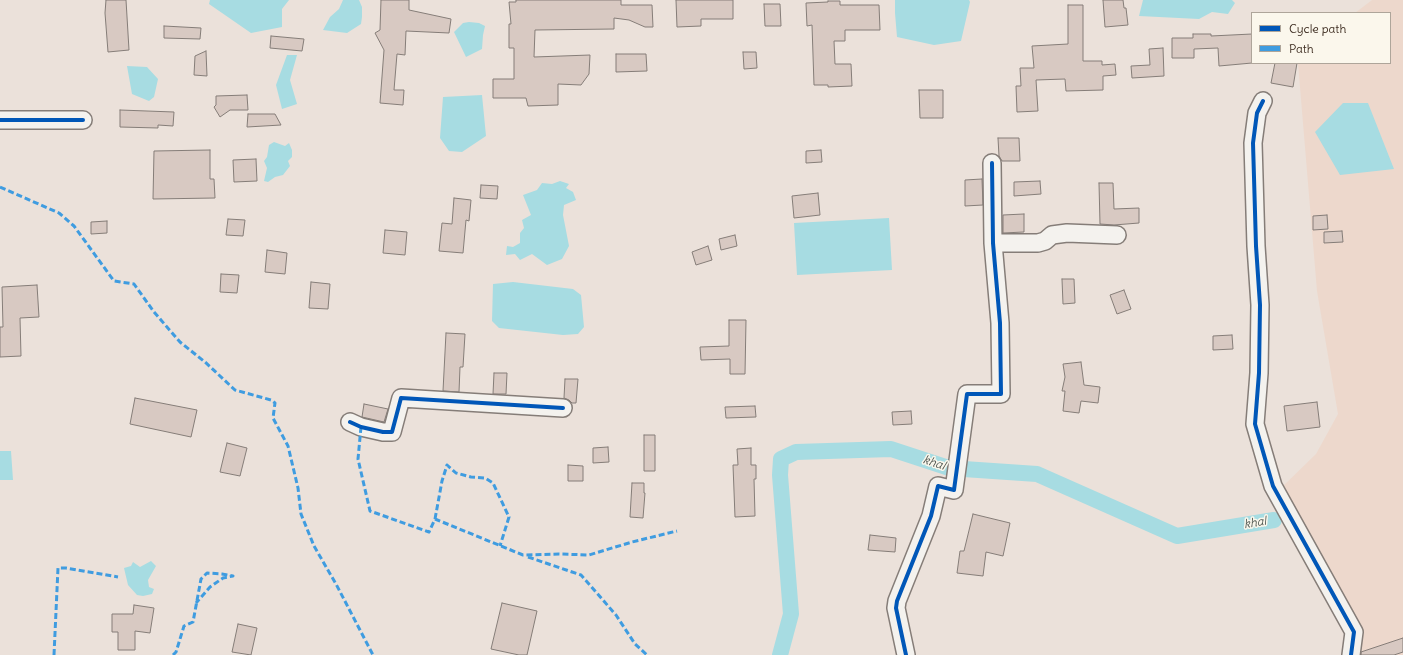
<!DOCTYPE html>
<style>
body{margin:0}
#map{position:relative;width:1403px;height:655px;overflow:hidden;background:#ebe1da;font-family:Delius,sans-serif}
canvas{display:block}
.legend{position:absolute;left:1251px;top:12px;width:140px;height:52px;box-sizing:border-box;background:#fbf7ec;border:1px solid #aea59a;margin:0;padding:5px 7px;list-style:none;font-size:12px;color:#3b2a1e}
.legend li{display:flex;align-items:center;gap:8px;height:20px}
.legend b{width:20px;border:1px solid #aea59a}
</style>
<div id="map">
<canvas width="1403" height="655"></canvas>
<ul class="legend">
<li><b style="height:5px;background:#0057b8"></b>Cycle path</li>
<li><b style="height:5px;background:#3f9ce0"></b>Path</li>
</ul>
</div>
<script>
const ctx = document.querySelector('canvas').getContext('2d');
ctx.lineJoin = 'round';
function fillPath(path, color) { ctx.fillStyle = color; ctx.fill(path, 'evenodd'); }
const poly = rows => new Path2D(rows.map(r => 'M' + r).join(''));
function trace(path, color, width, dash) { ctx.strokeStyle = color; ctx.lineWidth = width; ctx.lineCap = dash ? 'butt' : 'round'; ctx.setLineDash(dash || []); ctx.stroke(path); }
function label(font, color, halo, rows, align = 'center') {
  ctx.font = font + ' Delius,sans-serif'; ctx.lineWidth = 3; ctx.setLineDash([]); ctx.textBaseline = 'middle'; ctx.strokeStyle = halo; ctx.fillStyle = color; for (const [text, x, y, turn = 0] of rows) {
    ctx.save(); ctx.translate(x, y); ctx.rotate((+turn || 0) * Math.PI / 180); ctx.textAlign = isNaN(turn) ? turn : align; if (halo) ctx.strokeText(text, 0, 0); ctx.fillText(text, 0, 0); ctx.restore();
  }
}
fillPath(poly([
 [1372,0,1403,0,1403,655,1359,655,1279,490,1316,454,1338,414,1317,291,1298,63,1390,63,1390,13,1355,13]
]), '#edd8cc');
fillPath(poly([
 [210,0,289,0,282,9,282,27,251,33,209,4],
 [343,0,359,0,362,7,362,17,361,24,347,33,323,30,330,17,339,9],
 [895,0,969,0,970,2,961,41,934,45,897,37,895,13],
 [1143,0,1232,0,1235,3,1228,14,1212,12,1199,19,1139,16],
 [469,22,479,23,485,26,483,35,482,49,466,57,454,32,463,23],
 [287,55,297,55,290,80,297,104,282,109,276,85],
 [127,66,147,67,158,79,154,97,149,101,132,94],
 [482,95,486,136,462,152,449,151,440,138,443,97],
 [1343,103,1368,103,1394,169,1340,175,1315,132],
 [274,142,285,146,289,143,292,150,292,157,288,161,290,166,283,175,275,177,268,182,264,181,267,168,264,161,267,157,269,145],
 [560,181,569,184,566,188,573,192,576,200,564,205,563,215,569,246,562,259,547,265,532,254,520,260,515,254,506,255,507,246,513,247,520,243,520,233,524,228,522,220,531,215,523,195,537,190,542,183,552,184],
 [889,218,892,270,797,275,794,223],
 [513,282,573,289,581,295,584,327,578,334,563,335,499,328,492,321,493,284],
 [0,451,11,451,13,480,0,480],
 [151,561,156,566,148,580,149,587,154,589,152,594,143,596,137,595,128,585,124,568,131,566,133,562,140,567]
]), '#a7dce2');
trace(poly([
 [780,655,791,614,780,475,781,459,796,452,891,449,949,468,1037,474,1177,536,1274,520]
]), '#a7dce2', 16);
const building = poly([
 [106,0,126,0,129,50,108,52,105,13,106,0],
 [381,0,409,0,409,10,451,19,449,33,406,31,405,55,397,54,394,90,404,90,403,105,380,103,384,50,375,33,380,30,381,0],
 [516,0,621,0,621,5,652,5,653,27,645,27,629,20,614,18,614,29,535,30,534,57,590,55,589,74,581,85,558,84,558,105,528,106,526,98,493,98,493,79,514,79,514,48,509,48,509,24,511,24,509,2,516,2,516,0],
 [676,0,733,0,733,19,701,19,701,26,677,27,676,0],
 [1103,0,1123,0,1124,8,1126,8,1128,25,1105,27,1103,0],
 [828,1,840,1,840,5,879,5,880,30,845,30,845,41,834,41,835,64,851,64,852,86,828,87,828,85,814,85,812,25,807,26,806,3,828,2,828,1],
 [764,4,780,4,781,26,765,26,764,4],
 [1068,5,1083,5,1083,61,1102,61,1102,65,1115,64,1116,75,1103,76,1103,90,1066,91,1065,79,1036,80,1038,111,1017,112,1016,86,1021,86,1020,68,1034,68,1032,46,1068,44,1068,5],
 [164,26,201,28,200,39,164,38,164,26],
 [1193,34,1211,34,1211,36,1252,34,1252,63,1219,66,1218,48,1194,49,1194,58,1172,58,1172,38,1193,38,1193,34],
 [271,36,304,39,302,51,270,48,271,36],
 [1163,48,1164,76,1132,78,1131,66,1150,65,1149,49,1163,48],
 [206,51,207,76,194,75,195,56,206,51],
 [743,52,756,52,757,68,744,69,743,52],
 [616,54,646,54,647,71,616,72,616,54],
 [1275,63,1297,63,1293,87,1271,83,1275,63],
 [919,90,943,90,943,118,920,118,919,90],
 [247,95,248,110,230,110,220,117,214,107,216,105,216,96,247,95],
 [120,110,174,112,173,126,158,125,158,128,120,127,120,110],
 [248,114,275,114,281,125,247,127,248,114],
 [998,138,1019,138,1020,161,1002,161,999,156,998,138],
 [210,150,210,179,214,179,215,198,153,199,154,151,210,150],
 [821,150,822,162,806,163,806,151,821,150],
 [256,159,257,181,234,182,233,160,256,159],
 [982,179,983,205,965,206,965,180,982,179],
 [1040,181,1041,194,1014,196,1014,182,1040,181],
 [1099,183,1113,183,1114,209,1139,208,1139,223,1114,225,1100,224,1099,183],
 [481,185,498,186,497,199,480,198,481,185],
 [818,193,820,215,794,218,792,196,818,193],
 [454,198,471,200,469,221,466,220,463,253,439,251,442,223,452,224,454,198],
 [1024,214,1024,232,1003,233,1003,215,1024,214],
 [1327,215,1328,229,1313,230,1313,216,1327,215],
 [228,219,245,220,243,236,226,235,228,219],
 [107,221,107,233,91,234,91,222,107,221],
 [385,230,407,232,405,255,383,253,385,230],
 [1342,231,1343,242,1324,243,1324,232,1342,231],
 [735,235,737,246,721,250,719,239,735,235],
 [708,246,712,260,696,265,692,252,708,246],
 [267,250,287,253,285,274,265,272,267,250],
 [221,274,239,275,237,293,220,292,221,274],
 [1062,279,1074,279,1075,303,1063,304,1062,279],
 [311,282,330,284,328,309,309,308,311,282],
 [37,285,39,317,20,318,21,356,0,357,0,327,3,327,2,287,37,285],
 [1124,290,1131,309,1117,314,1110,295,1124,290],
 [729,320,746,320,745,374,730,374,730,359,701,360,700,347,729,346,729,320],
 [446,333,465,334,463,367,460,367,459,392,443,391,446,333],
 [1232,335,1233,349,1213,350,1213,336,1232,335],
 [1081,362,1084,385,1100,387,1098,403,1081,401,1079,413,1063,411,1065,391,1062,391,1065,377,1063,364,1081,362],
 [494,373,507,373,506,394,493,394,494,373],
 [565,379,578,379,576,403,572,403,569,400,564,398,565,379],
 [135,398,197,410,191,437,130,424,135,398],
 [1317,402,1320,427,1287,431,1284,406,1317,402],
 [364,404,388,409,384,422,362,417,364,404],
 [755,406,756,417,726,418,725,407,755,406],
 [911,411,912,424,893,425,892,412,911,411],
 [644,435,655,435,655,471,644,471,644,435],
 [227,443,247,448,240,476,220,472,227,443],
 [608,447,609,462,593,463,593,448,608,447],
 [751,448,751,465,756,465,756,479,754,479,755,516,735,517,733,465,738,465,737,449,751,448],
 [568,465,583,466,583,481,568,481,568,465],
 [632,483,644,483,644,493,645,493,643,518,630,517,632,483],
 [973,514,1010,523,1003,556,986,552,983,576,957,573,960,551,964,551,973,514],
 [870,535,896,538,895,552,868,550,870,535],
 [502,603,537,611,527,655,519,655,491,649,502,603],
 [134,605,154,608,150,633,135,631,135,650,118,650,118,632,112,632,112,614,133,614,134,605],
 [238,624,257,628,251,655,232,652,238,624],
 [1403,638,1403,652,1394,655,1361,655,1361,652,1403,638]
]);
fillPath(building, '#d8c9c2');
trace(building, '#857d78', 1);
const minor = poly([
 [1263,101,1257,113,1253,143,1256,246,1260,305,1259,373,1255,424,1273,486,1354,632,1351,655],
 [0,120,83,120],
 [993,243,1038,243,1045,241,1052,235,1067,233,1117,235],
 [350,422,361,427,383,432,392,432,401,398,563,408],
 [906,655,896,608,897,601,931,516,938,486,954,490,967,394,1001,394,1000,323,993,243,992,163]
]);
trace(minor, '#857d78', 20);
trace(minor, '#f4f2ee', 17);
trace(poly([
 [0,187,59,213,74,226,114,281,134,284,154,312,180,342,205,362,235,390,271,400,275,403,273,418,288,446,298,488,301,514,314,546,336,584,373,655],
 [361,427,358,459,370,511,429,532,435,519,523,555,559,554,589,555,632,542,677,531],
 [435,519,442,481,447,465,456,473,471,477,485,478,493,483,509,517,500,546],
 [528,557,581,575,616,615,635,644,647,655],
 [54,655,58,568,66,568,118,577],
 [173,655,176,652,184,626,193,622,201,579,207,573,222,574,233,576,223,578,210,587,196,603]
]), '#3f9ce0', 3, [6, 3]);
trace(poly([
 [1263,101,1257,113,1253,143,1256,246,1260,305,1259,373,1255,424,1273,486,1354,632,1351,655],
 [0,120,83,120],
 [350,422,361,427,383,432,392,432,401,398,563,408],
 [906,655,896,608,897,601,931,516,938,486,954,490,967,394,1001,394,1000,323,993,243,992,163]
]), '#0057b8', 4);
label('italic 12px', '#4f5650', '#fbf7ec', [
 ["khal",934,463,18],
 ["khal",1255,523,-9]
]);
</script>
